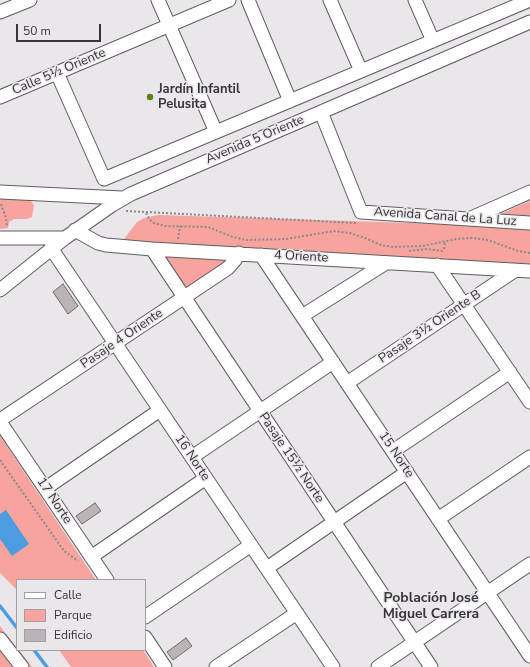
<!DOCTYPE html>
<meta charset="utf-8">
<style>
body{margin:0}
#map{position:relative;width:530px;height:667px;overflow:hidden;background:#eae6ec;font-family:"Nunito Sans",sans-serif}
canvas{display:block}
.legend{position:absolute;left:16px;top:579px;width:130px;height:72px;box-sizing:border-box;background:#eae6ec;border:1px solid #a29fa4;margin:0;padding:5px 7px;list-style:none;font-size:12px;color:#373537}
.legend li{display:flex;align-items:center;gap:8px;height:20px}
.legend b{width:20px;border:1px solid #a29fa4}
.scale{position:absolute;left:16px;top:24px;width:85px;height:18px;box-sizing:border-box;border:2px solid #373537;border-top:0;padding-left:5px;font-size:12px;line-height:14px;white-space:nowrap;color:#373537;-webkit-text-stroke:3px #eae6ec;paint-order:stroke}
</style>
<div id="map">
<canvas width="530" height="667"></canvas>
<ul class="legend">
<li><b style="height:5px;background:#fff"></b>Calle</li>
<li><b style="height:11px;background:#f6a49d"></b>Parque</li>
<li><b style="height:11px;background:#bbb4b7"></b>Edificio</li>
</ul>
<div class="scale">50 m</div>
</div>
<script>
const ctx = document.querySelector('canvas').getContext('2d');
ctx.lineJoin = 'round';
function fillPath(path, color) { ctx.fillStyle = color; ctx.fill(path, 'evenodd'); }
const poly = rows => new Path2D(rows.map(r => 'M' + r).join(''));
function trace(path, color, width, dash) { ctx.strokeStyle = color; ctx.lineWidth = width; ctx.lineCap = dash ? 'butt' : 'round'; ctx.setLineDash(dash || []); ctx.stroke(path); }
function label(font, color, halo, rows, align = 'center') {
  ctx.font = font + ' "Nunito Sans",sans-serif'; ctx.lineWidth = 3; ctx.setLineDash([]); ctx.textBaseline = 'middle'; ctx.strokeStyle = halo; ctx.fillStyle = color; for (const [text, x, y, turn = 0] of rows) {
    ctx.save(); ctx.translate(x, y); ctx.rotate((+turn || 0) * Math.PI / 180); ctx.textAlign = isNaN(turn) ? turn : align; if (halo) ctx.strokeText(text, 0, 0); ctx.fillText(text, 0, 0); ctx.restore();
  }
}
fillPath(poly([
 [0,199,30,200,34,205,32,217,27,219,14,219,9,222,8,228,0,229],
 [530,201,530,265,127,242,124,239,137,222,144,218,158,215,475,225],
 [161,254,226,258,229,262,186,290],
 [0,436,96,580,17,580,17,590,0,573],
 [0,626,17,648,17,650,19,650,32,667,0,667],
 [59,650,143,650,154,667,71,667]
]), '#f6a49d');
fillPath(poly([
 [6,510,29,544,12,556,0,539,0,514]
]), '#4e9ce0');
trace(poly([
 [0,606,17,628],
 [34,650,47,667]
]), '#4e9ce0', 3.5);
const building = poly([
 [63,284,78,306,68,314,53,292,63,284],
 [95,503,101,511,82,524,76,516,95,503],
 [186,638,192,646,173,660,167,652,186,638]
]);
fillPath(building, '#bbb4b7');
trace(building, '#706a6c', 1);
const minor = poly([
 [158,0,216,132],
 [248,0,290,101],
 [330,0,361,71],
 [415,0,433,41],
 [0,12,30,0],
 [57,73,104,179,530,0],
 [0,97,229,0],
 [321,112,361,212,530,223],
 [0,192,122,198],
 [471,218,530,192],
 [75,230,98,243,106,245,152,249,530,271],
 [0,238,65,238],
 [51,248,333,667],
 [152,249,431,667],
 [261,255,530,656],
 [437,265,530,402],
 [0,290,65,238,112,205,131,194,530,22],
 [302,316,386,263],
 [347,383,514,271],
 [0,420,228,268,235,260,239,253],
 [0,422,107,580],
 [393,451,510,372],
 [192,457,333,362],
 [46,488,160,410],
 [438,519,530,457],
 [91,557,206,478],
 [267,568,407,472],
 [145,617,251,545],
 [145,637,165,667],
 [0,639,22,667],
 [216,667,297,613],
 [378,667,530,564]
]);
trace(minor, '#605d62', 15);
trace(poly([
 [1,204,6,218,7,226],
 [126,211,356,223],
 [146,213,150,220,154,223,165,226,208,227,233,237,246,240,286,239,334,231,350,233,365,238,381,245,393,247,423,246,456,239,472,238,488,240,518,251,530,253],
 [178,239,180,226],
 [409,251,427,249,442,251,444,249,445,241],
 [0,460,64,551,78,561]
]), '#8b888c', 2, [2, 2]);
trace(minor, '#fff', 13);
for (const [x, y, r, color] of [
 [150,97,4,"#5c8611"]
]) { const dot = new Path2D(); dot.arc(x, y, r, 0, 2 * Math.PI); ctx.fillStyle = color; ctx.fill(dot); trace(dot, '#eae6ec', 1.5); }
label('13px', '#373537', '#eae6ec', [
 ["Calle 5½ Oriente",59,72,-23],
 ["Avenida 5 Oriente",255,140,-23],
 ["Avenida Canal de La Luz",445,217,4],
 ["4 Oriente",301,257,3],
 ["Pasaje 3½ Oriente B",430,327,-34],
 ["Pasaje 4 Oriente",122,339,-34],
 ["15 Norte",396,455,56],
 ["16 Norte",192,458,56],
 ["Pasaje 15½ Norte",291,458,56],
 ["17 Norte",54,501,56]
]);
label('bold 13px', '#373537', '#eae6ec', [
 ["Jardín Infantil",158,90],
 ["Pelusita",158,105]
], 'left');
label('bold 14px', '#38353a', '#eae6ec', [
 ["Población José",431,599],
 ["Miguel Carrera",431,615]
]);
</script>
